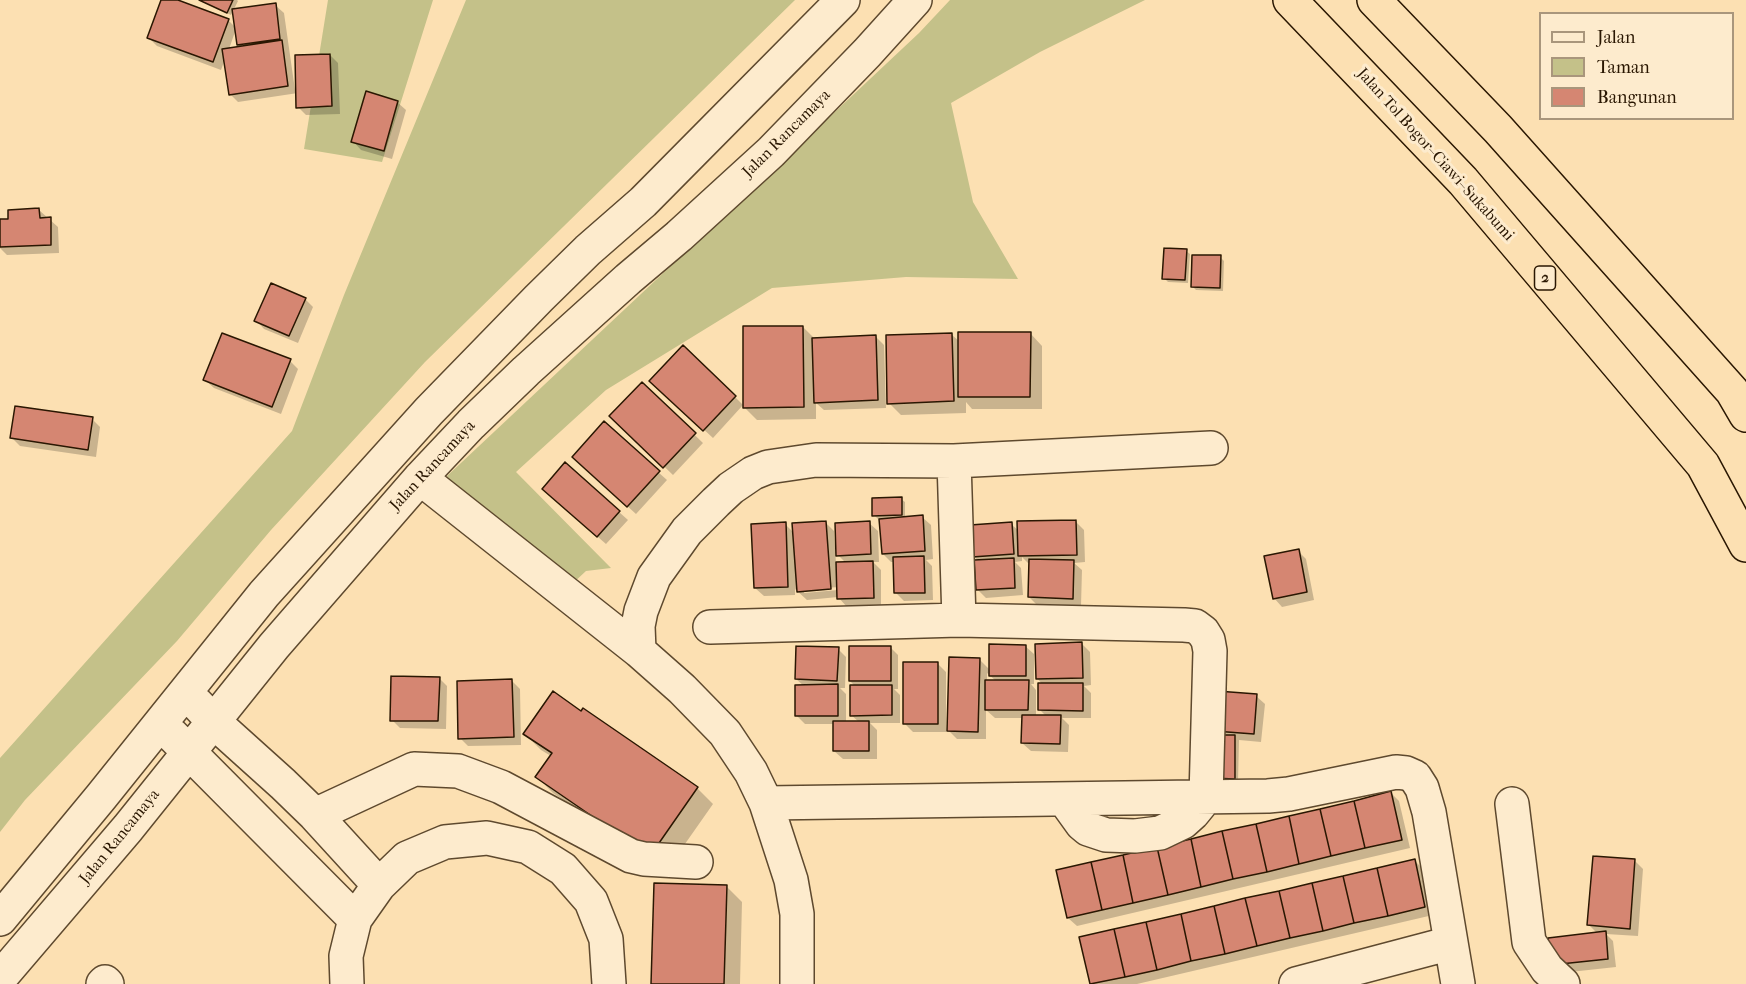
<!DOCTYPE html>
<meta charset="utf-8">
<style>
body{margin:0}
#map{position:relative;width:1746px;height:984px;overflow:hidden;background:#fce0b2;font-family:"IM FELL French Canon",serif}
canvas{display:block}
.legend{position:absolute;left:1539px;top:12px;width:195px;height:108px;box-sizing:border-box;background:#fdebcd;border:2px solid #a9967c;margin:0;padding:8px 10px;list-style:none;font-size:18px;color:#2a1702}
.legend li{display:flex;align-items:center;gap:12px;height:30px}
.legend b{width:30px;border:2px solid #a9967c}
</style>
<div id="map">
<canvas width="1746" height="984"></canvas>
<ul class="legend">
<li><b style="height:8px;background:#fdebcd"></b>Jalan</li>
<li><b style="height:16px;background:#c4c189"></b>Taman</li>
<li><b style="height:16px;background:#d58672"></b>Bangunan</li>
</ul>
</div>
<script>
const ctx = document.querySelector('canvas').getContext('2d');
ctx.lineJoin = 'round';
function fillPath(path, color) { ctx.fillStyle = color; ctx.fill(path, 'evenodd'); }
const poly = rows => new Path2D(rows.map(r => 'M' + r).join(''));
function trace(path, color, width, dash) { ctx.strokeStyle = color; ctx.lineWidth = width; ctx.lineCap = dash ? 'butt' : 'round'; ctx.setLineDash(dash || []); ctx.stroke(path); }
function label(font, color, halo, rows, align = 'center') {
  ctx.font = font + ' "IM FELL French Canon",serif'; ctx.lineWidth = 6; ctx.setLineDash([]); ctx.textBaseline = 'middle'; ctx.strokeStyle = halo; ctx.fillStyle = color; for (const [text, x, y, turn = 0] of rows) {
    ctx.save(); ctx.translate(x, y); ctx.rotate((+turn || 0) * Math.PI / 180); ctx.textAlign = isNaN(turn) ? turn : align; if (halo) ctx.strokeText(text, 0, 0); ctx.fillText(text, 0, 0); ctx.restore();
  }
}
fillPath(poly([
 [328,0,433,0,382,162,304,149],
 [466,0,795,0,425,362,271,530,177,641,25,800,0,832,0,758,292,431,344,295],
 [950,0,1145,0,1040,52,951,103,973,202,1018,279,906,277,772,288,606,390,516,472,611,568,586,571,571,585,446,477,919,33]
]), '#c4c189');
fillPath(poly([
 [162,0,174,0,228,20,236,28,275,5,284,13,295,90,297,89,330,55,338,63,340,114,306,115,298,107,298,93,238,102,230,94,225,59,221,70,157,46,148,37],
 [236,29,238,44,241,47,229,49],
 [198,0,237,0,238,1,231,15],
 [397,102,406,110,392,159,361,150,353,141],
 [39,210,58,227,59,253,7,255,0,248,0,221,10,220],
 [1186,251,1190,254,1188,283,1168,282,1164,278],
 [1220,257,1224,261,1223,291,1196,290,1192,286],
 [305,299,313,307,298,343,264,329,256,320],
 [803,327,815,339,876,337,884,345,886,408,824,410,816,403,816,419,757,420,745,408],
 [1030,333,1042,346,1042,409,972,409,966,402,966,413,901,415,889,403,952,335,960,342],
 [290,361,298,369,281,414,214,388,205,380],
 [642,384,703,443,673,475,612,416],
 [660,389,735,397,743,405,713,438],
 [92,419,100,427,96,457,20,446,12,438],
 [582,465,658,472,667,480,636,514],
 [552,497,619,512,628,520,606,544],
 [901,499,905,502,905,518,922,517,931,525,933,559,926,560,932,566,933,600,904,601,896,593,895,562,891,562,883,554,881,519,878,519,874,515],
 [825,522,834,531,836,563,846,563,835,552,838,552,869,523,878,531,879,562,873,562,881,570,881,606,847,607,838,597,807,600,795,589,795,595,764,596,755,588,785,524,794,533],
 [838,587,838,590,804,593,804,590],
 [1076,522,1084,530,1085,562,1074,563,1082,570,1081,606,1037,605,1029,597,1030,563,1028,563,1022,557,1022,561,1015,562,1021,568,1023,595,986,598,977,589,979,561,973,556,1011,524,1019,531],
 [1298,551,1306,559,1314,600,1282,607,1274,598],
 [1082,644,1090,652,1091,685,1084,686,1091,693,1091,718,1062,718,1069,725,1068,752,1031,751,1022,743,1023,718,995,718,986,710,986,739,957,739,949,731,979,659,990,670,1025,646,1034,654,1034,684,1031,684,1036,690,1036,716,1046,716,1040,710,1043,685,1037,678],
 [987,673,996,681,987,681],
 [890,647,898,655,898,689,894,689,900,695,900,723,870,723,877,730,877,759,843,759,834,751,834,724,805,724,797,716,804,686,796,679,838,649,846,657,845,688,840,688,846,694,846,722,859,722,851,715,856,687,850,681],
 [937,663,946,672,946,732,913,732,905,724],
 [439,678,447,686,446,729,400,728,392,720],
 [512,681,520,689,521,745,468,746,460,738],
 [1256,696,1265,704,1261,742,1239,740,1238,782,1217,781,1215,731],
 [525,734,697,788,713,804,666,871,553,793,537,777,551,756,541,750],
 [1391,793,1399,801,1410,848,1077,926,1068,918],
 [1414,860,1423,869,1433,915,1137,984,1091,984,1081,938],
 [1635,861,1643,869,1638,936,1606,934,1613,941,1616,967,1561,973,1553,964,1598,934,1589,925],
 [726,886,742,902,740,984,653,984]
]), '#0003');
const building = poly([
 [161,0,178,0,229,19,213,62,147,38,161,0],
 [199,0,233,0,227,13,199,0],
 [276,3,280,39,237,45,232,9,276,3],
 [282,40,288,86,229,95,222,49,282,40],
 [330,54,332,106,296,108,295,55,330,54],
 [366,91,398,101,384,151,351,142,366,91],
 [39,208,40,218,51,217,51,245,0,247,0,219,8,219,8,210,39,208],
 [1164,248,1187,249,1185,280,1162,279,1164,248],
 [1192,255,1221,255,1220,288,1191,287,1192,255],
 [271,283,306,298,289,336,254,321,271,283],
 [743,326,803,326,804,407,743,408,743,326],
 [958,332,1031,332,1030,397,958,397,958,332],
 [222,333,291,359,272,407,203,380,222,333],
 [952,333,954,401,887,404,886,335,952,333],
 [876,335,878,400,814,403,812,338,876,335],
 [683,345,736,396,703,431,649,381,683,345],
 [642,382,696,433,663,468,609,416,642,382],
 [15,406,93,417,88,450,10,438,15,406],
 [604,421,660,471,627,507,572,457,604,421],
 [565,462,620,511,597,537,542,489,565,462],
 [902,497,902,515,872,516,872,498,902,497],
 [923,515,925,551,882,554,879,519,923,515],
 [1076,520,1077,555,1018,556,1017,521,1076,520],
 [826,521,831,589,797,592,792,523,826,521],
 [870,521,871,554,836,556,835,523,870,521],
 [786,522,788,587,754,588,751,524,786,522],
 [1012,522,1014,554,972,557,970,525,1012,522],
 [1299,549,1307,592,1273,599,1264,556,1299,549],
 [924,556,925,593,894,593,893,557,924,556],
 [1014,558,1015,588,976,590,974,560,1014,558],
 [1029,559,1074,560,1073,599,1028,597,1029,559],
 [873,561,874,598,837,599,836,562,873,561],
 [1082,642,1083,678,1036,679,1035,644,1082,642],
 [989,644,1026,645,1026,676,989,676,989,644],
 [796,646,839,647,837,681,795,679,796,646],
 [849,646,891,646,891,681,849,681,849,646],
 [949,657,980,658,978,732,947,731,949,657],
 [903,662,938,662,938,724,903,724,903,662],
 [391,676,440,677,438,721,390,721,391,676],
 [512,679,514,737,458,739,457,681,512,679],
 [985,680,1029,680,1028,710,985,710,985,680],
 [1038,683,1083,683,1083,711,1038,710,1038,683],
 [838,684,838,716,795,716,795,685,838,684],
 [850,685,892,685,892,715,850,716,850,685],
 [553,691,581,711,583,708,698,787,650,856,535,777,552,753,523,734,553,691],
 [1217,691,1257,694,1254,734,1214,731,1217,691],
 [1022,715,1061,715,1060,744,1021,743,1022,715],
 [833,721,869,721,869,751,833,751,833,721],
 [1212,735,1235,735,1235,779,1211,778,1212,735],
 [1391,791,1402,840,1365,848,1354,801,1391,791],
 [1354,801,1365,848,1331,856,1320,809,1354,801],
 [1320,809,1331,856,1299,864,1289,816,1320,809],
 [1289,816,1299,864,1267,872,1256,824,1289,816],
 [1256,824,1267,872,1233,879,1222,831,1256,824],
 [1222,831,1233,879,1201,887,1191,839,1222,831],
 [1191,839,1201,887,1168,895,1157,847,1191,839],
 [1157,847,1168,895,1133,903,1123,855,1157,847],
 [1123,855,1133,903,1102,910,1091,862,1123,855],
 [1593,856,1635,859,1630,929,1587,925,1593,856],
 [1415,859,1425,907,1388,916,1377,868,1415,859],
 [1091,862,1102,910,1067,918,1056,870,1091,862],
 [1377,868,1388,916,1354,923,1343,876,1377,868],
 [1343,876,1354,923,1323,931,1312,883,1343,876],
 [654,883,727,885,724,984,651,984,654,883],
 [1312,883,1323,931,1290,938,1279,891,1312,883],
 [1279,891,1290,938,1257,946,1245,898,1279,891],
 [1245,898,1257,946,1225,954,1214,906,1245,898],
 [1214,906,1225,954,1191,961,1181,914,1214,906],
 [1181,914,1191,961,1157,970,1146,922,1181,914],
 [1146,922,1157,970,1125,977,1114,929,1146,922],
 [1114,929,1125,977,1090,984,1079,937,1114,929],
 [1606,931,1608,959,1551,965,1548,938,1606,931]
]);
fillPath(building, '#d58672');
trace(building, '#2a1702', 1.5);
const minor = poly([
 [954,461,959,620],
 [420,478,639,651,682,689,725,733,751,772,766,803,791,880,797,914,797,984],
 [710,627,959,620,1184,625,1195,626,1203,632,1208,640,1210,651,1206,797,1193,813,1183,822,1160,833,1135,836,1106,835,1088,829,1082,824,1064,799],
 [639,651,638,626,641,611,654,577,687,531,716,502,731,488,753,473,768,467,816,460,954,461,1211,448],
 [197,704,213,721,283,784,315,815,379,885],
 [172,735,355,919],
 [766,803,1268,796,1289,794,1396,772,1406,773,1415,777,1422,788,1429,812,1458,984],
 [1512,804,1529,942,1547,969,1563,984],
 [315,815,414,769,458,771,501,787,631,856,644,859,696,862],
 [0,919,101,797,264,594,429,411,539,298,588,250,643,202,843,0],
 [0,978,128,828,274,646,420,478,471,424,526,371,628,279,679,236,771,152,867,53,915,0],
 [103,984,105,982,107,984],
 [347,984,346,956,355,919,379,885,407,858,445,842,487,838,528,847,563,869,591,901,606,939,609,984],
 [1296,984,1451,943]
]);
const highway = poly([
 [1290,0,1463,181,1703,465,1746,545],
 [1374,0,1498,129,1732,391,1746,415]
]);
trace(minor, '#5e492e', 36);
trace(highway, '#2a1702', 36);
trace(minor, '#fdebcd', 33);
trace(highway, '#fce0b2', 33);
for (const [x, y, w] of [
 [1545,278,21]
]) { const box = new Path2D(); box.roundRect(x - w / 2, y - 12, w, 24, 4.5); ctx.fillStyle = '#fdebcd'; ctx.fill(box); trace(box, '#2a1702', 1.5); }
label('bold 15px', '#2a1702', null, [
 ["2",1545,278]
]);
label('16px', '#2a1702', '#fdebcd', [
 ["Jalan Rancamaya",787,134,-45],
 ["Jalan Tol Bogor–Ciawi–Sukabumi",1435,155,48],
 ["Jalan Rancamaya",433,466,-47],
 ["Jalan Rancamaya",120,837,-51]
]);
</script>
